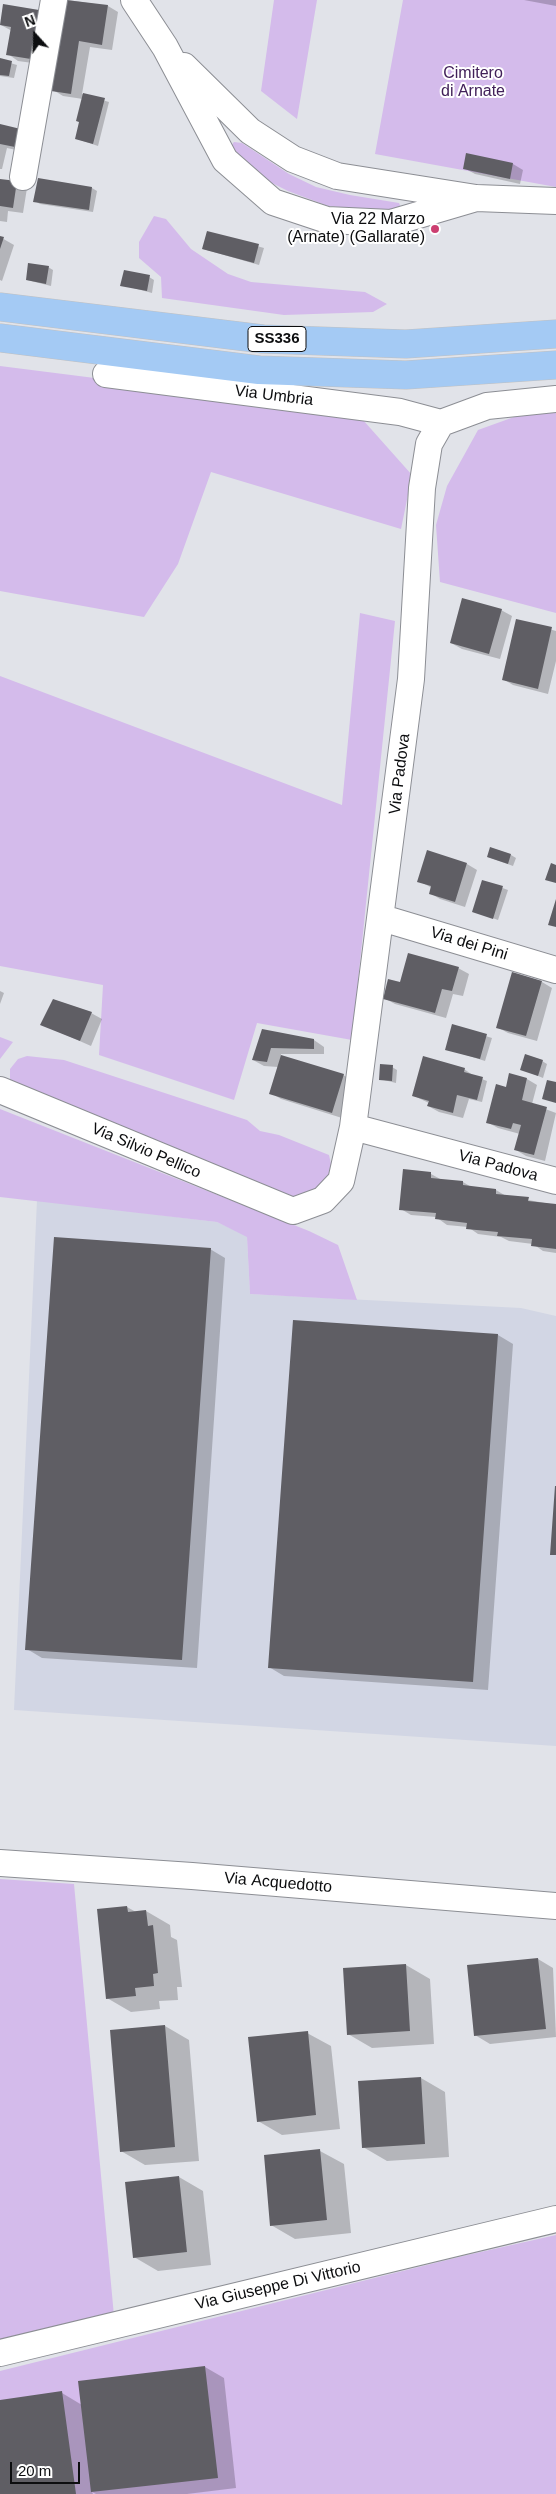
<!DOCTYPE html>
<style>
body{margin:0}
#map{position:relative;width:556px;height:2494px;overflow:hidden;background:#e1e3e9;font-family:Arial,sans-serif}
canvas{display:block}
.north{position:absolute;left:10px;top:10px;width:50px;height:50px;-webkit-text-stroke:4px #fff;paint-order:stroke;rotate:340deg;font-size:14px;font-weight:700;line-height:20px;text-align:center;color:#0c0d0f}
.north::after{content:'';display:block;margin:auto;width:18px;height:22px;background:#0c0d0f;clip-path:polygon(50% 0,100% 100%,50% 72%,0 100%)}
.scale{position:absolute;left:10px;top:2462px;width:70px;height:22px;box-sizing:border-box;border:2px solid #0c0d0f;border-top:0;padding-left:6px;font-size:15px;line-height:18px;white-space:nowrap;color:#0c0d0f;-webkit-text-stroke:4px #fff;paint-order:stroke}
</style>
<div id="map">
<canvas width="556" height="2494"></canvas>
<div class="north">N</div>
<div class="scale">20 m</div>
</div>
<script>
const ctx = document.querySelector('canvas').getContext('2d');
ctx.lineJoin = 'round';
function fillPath(path, color) { ctx.fillStyle = color; ctx.fill(path, 'evenodd'); }
const poly = rows => new Path2D(rows.map(r => 'M' + r).join(''));
function trace(path, color, width, dash) { ctx.strokeStyle = color; ctx.lineWidth = width; ctx.lineCap = dash ? 'butt' : 'round'; ctx.setLineDash(dash || []); ctx.stroke(path); }
function label(font, color, halo, rows, align = 'center') {
  ctx.font = font + ' Arial,sans-serif'; ctx.lineWidth = 4; ctx.setLineDash([]); ctx.textBaseline = 'middle'; ctx.strokeStyle = halo; ctx.fillStyle = color; for (const [text, x, y, turn = 0] of rows) {
    ctx.save(); ctx.translate(x, y); ctx.rotate((+turn || 0) * Math.PI / 180); ctx.textAlign = isNaN(turn) ? turn : align; if (halo) ctx.strokeText(text, 0, 0); ctx.fillText(text, 0, 0); ctx.restore();
  }
}
fillPath(poly([
 [37,1200,217,1222,247,1236,250,1294,521,1308,556,1316,556,1746,14,1710]
]), '#d2d6e4');
fillPath(poly([
 [274,0,317,0,297,119,261,91],
 [403,0,556,0,556,187,375,154],
 [234,142,242,143,289,174,316,187,350,195,399,203,401,208,397,212,328,206,288,191,260,177,233,151,231,146],
 [154,216,166,219,191,249,228,274,251,282,365,292,387,304,373,312,284,315,162,298,161,277,139,258,139,242],
 [0,366,355,411,412,475,401,529,211,472,178,564,144,617,0,591],
 [556,412,556,613,440,582,436,525,447,486,478,430,514,417],
 [360,613,395,621,352,1040,257,1023,234,1100,99,1055,103,985,0,966,0,676,342,805],
 [0,1037,13,1042,0,1059],
 [27,1056,64,1060,247,1120,260,1131,279,1135,329,1155,333,1173,320,1193,291,1199,10,1081,10,1069,18,1059],
 [0,1109,309,1231,338,1245,357,1300,250,1294,247,1237,217,1222,0,1197],
 [0,1879,74,1884,114,2316,0,2343],
 [556,2235,556,2494,0,2494,0,2371,463,2256]
]), '#d4bbeb');
fillPath(poly([
 [68,0,108,6,118,12,112,50,90,47,82,94,109,102,98,146,77,139,83,99,63,96,53,90],
 [524,0,556,0,556,6],
 [4,5,47,65,18,61,8,54,12,31,1,25],
 [0,60,17,65,14,78,0,76],
 [0,126,35,154,7,148,2,169,0,169],
 [513,164,523,170,520,184,475,174,464,168],
 [39,179,92,188,97,191,93,212,40,204,35,201],
 [0,180,27,188,23,213,8,211,7,222,0,221],
 [207,232,264,248,259,265,203,249],
 [0,237,14,245,2,281,0,280],
 [48,267,53,270,51,286,27,280],
 [149,277,154,280,152,293,122,285],
 [501,610,512,616,500,659,462,649,451,643],
 [517,620,556,631,556,661,548,694,513,685,503,679],
 [511,855,516,858,513,866,488,857],
 [467,864,477,870,465,907,440,899,430,893,432,888,419,881],
 [483,881,508,890,498,920,473,911],
 [458,968,469,974,463,996,453,994,446,1018,395,1004,384,998,401,983],
 [542,982,552,988,537,1041,508,1033,497,1027],
 [0,991,4,993,0,1004],
 [91,1013,102,1019,91,1046,41,1024],
 [453,1026,492,1038,485,1061,447,1049],
 [263,1031,314,1040,324,1047,324,1054,281,1054,281,1056,343,1075,354,1081,342,1118,281,1099,271,1093,278,1067,264,1066,253,1060],
 [542,1061,547,1064,543,1078,521,1069],
 [392,1067,397,1070,396,1083,380,1079],
 [464,1069,474,1076,487,1081,482,1102,469,1099,463,1118,439,1112,428,1106,429,1103,414,1096],
 [510,1075,527,1079,537,1085,532,1104,556,1113,545,1161,526,1156,516,1150,520,1134,498,1128,487,1122,507,1088],
 [404,1171,431,1174,442,1180,463,1182,473,1188,496,1190,506,1196,556,1205,556,1253,543,1251,533,1244,509,1241,501,1237,478,1234,468,1227,447,1225,436,1217,411,1215,401,1209],
 [210,1249,225,1258,197,1668,42,1658,27,1649],
 [294,1321,498,1335,513,1344,488,1690,284,1676,269,1667],
 [127,1907,136,1912,146,1911,170,1925,171,1937,177,1940,182,1987,177,1987,178,2000,159,2001,160,2009,131,2012,107,1998],
 [538,1959,553,1968,556,2037,490,2044,475,2035],
 [406,1965,430,1979,434,2044,372,2048,348,2034],
 [165,2026,189,2040,199,2161,145,2165,121,2151],
 [307,2033,331,2046,340,2129,282,2135,258,2121],
 [421,2078,445,2092,449,2157,387,2161,363,2147],
 [320,2151,344,2164,351,2233,295,2239,271,2225],
 [179,2177,203,2191,211,2265,158,2271,134,2257],
 [205,2367,224,2378,236,2488,187,2494,96,2494,92,2492,93,2494,0,2494,0,2401,62,2393,82,2405]
]), '#0003');
fillPath(poly([
 [66,0,108,5,102,45,79,41,71,94,51,91],
 [3,4,45,11,37,60,6,55,11,27,0,25],
 [0,58,12,61,9,76,0,75],
 [83,93,105,98,93,144,75,139,79,122,76,121],
 [0,124,29,131,25,149,0,144],
 [466,153,513,163,510,179,463,169],
 [38,178,92,187,89,210,33,202],
 [0,179,17,181,13,208,0,206],
 [207,231,259,244,254,263,202,249],
 [0,236,4,237,0,249],
 [28,263,49,266,46,284,26,280],
 [124,270,150,275,147,291,120,286],
 [462,598,502,609,489,654,450,643],
 [516,619,552,627,538,689,502,680],
 [490,847,511,854,508,864,487,857],
 [427,850,467,863,455,902,429,894,431,886,417,882],
 [551,863,556,865,556,883,545,880],
 [482,880,503,886,493,919,472,912],
 [556,899,556,927,548,925],
 [408,953,459,967,452,991,442,989,435,1013,383,999,388,979,400,982],
 [512,972,542,981,526,1036,496,1028],
 [53,999,92,1012,80,1041,40,1025],
 [452,1024,487,1034,480,1059,445,1050],
 [262,1029,314,1039,314,1049,271,1048,267,1062,252,1060],
 [525,1054,543,1060,538,1076,520,1070],
 [281,1055,344,1074,332,1113,269,1094],
 [423,1056,465,1068,464,1072,483,1077,477,1100,457,1095,453,1113,427,1106,429,1101,412,1096],
 [380,1064,393,1065,392,1081,379,1080],
 [509,1073,527,1078,522,1100,547,1107,534,1155,514,1150,521,1125,513,1123,511,1129,486,1123,496,1084,506,1087],
 [547,1080,556,1082,556,1103,542,1099],
 [403,1169,431,1172,431,1178,463,1181,463,1185,496,1189,496,1194,529,1197,528,1201,556,1204,556,1249,531,1246,532,1239,497,1236,498,1232,466,1229,467,1223,435,1219,436,1213,399,1210],
 [54,1237,211,1248,182,1660,25,1650],
 [293,1320,498,1334,473,1682,268,1668],
 [555,1486,556,1486,556,1555,550,1555],
 [127,1906,128,1912,146,1910,148,1926,153,1925,158,1973,153,1974,154,1986,135,1988,136,1996,106,1999,97,1909],
 [538,1958,546,2029,474,2036,467,1965],
 [406,1964,410,2031,347,2035,343,1968],
 [165,2025,175,2147,120,2152,110,2030],
 [308,2031,316,2115,257,2122,248,2037],
 [421,2077,425,2144,362,2148,358,2081],
 [320,2149,327,2220,270,2226,264,2155],
 [179,2176,187,2252,133,2258,125,2182],
 [205,2366,218,2478,91,2492,78,2381],
 [62,2391,76,2494,0,2494,0,2400]
]), '#5f5e64');
const minor = poly([
 [134,0,165,47,225,160,273,202,327,220,391,223,476,198],
 [184,66,250,131,293,159,337,176,476,198,556,201],
 [23,177,54,0],
 [106,374,400,412,441,423],
 [441,423,487,406,556,399],
 [382,918,556,970],
 [0,1090,293,1211,323,1200,341,1181,353,1127,411,679,422,488,429,444,441,423],
 [353,1127,556,1181],
 [0,1863,192,1876,556,1906],
 [0,2353,556,2219]
]);
const trunk = poly([
 [0,307,263,339,406,344,556,334],
 [0,338,259,370,406,375,556,365]
]);
trace(minor, '#8c8e94', 28);
trace(trunk, '#c0c0c1', 29);
trace(minor, '#fff', 26);
trace(trunk, '#a4caf4', 28);
for (const [x, y, r, color] of [
 [435,229,5,"#cc3f71"]
]) { const dot = new Path2D(); dot.arc(x, y, r, 0, 2 * Math.PI); ctx.fillStyle = color; ctx.fill(dot); trace(dot, '#fff', 2); }
for (const [x, y, w] of [
 [277,339,58]
]) { const box = new Path2D(); box.roundRect(x - w / 2, y - 12.5, w, 25, 4); ctx.fillStyle = '#fff'; ctx.fill(box); trace(box, '#0c0d0f', 1); }
label('bold 15px', '#0c0d0f', null, [
 ["SS336",277,339]
]);
label('16px', '#412059', '#fff', [
 ["Cimitero",473,74],
 ["di Arnate",473,92]
]);
label('16px', '#0c0d0f', '#fff', [
 ["Via 22 Marzo",425,220],
 ["(Arnate) (Gallarate)",425,238]
], 'right');
label('16px', '#0c0d0f', '#fff', [
 ["Via Umbria",274,396,7],
 ["Via Padova",400,774,-83],
 ["Via dei Pini",469,944,17],
 ["Via Silvio Pellico",146,1151,23],
 ["Via Padova",498,1166,15],
 ["Via Acquedotto",278,1883,5],
 ["Via Giuseppe Di Vittorio",278,2286,-13]
]);
</script>
